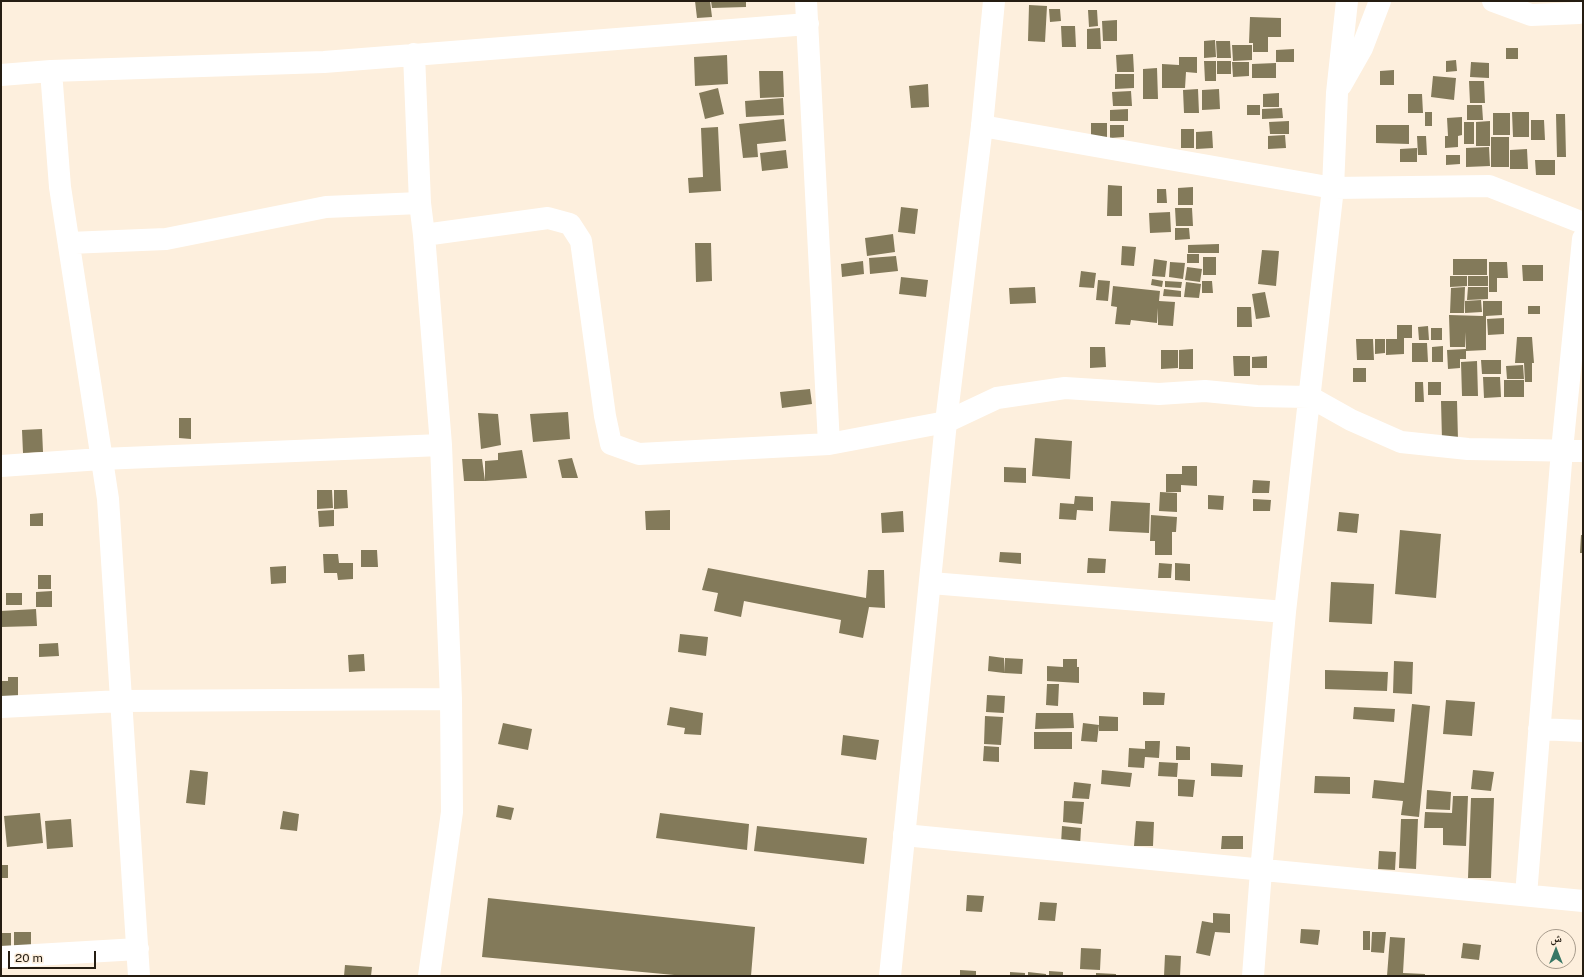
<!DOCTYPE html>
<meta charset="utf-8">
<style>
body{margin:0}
#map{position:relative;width:1584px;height:977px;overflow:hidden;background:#fdefdd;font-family:"Public Sans","Noto Naskh Arabic",sans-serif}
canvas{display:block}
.frame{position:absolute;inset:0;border:2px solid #251d12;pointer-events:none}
.north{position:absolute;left:1536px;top:929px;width:40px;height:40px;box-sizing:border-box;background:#fdefdd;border:1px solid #a79b8c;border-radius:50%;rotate:0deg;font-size:11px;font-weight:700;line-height:16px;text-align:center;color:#251d12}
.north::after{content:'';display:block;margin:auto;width:14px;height:18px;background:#377765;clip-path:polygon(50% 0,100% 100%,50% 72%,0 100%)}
.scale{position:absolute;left:8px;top:951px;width:88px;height:18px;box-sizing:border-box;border:2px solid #251d12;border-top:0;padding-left:5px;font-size:12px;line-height:14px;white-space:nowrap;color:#251d12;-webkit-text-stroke:3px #fdefdd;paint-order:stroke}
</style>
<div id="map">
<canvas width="1584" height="977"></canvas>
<div class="frame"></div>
<div class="north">ش</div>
<div class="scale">20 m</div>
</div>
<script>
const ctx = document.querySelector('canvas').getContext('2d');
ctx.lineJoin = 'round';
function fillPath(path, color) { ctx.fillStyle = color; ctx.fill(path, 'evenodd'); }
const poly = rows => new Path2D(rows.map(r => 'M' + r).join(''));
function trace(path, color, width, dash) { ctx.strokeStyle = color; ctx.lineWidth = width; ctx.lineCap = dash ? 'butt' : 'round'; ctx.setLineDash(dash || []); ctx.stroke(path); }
fillPath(poly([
 [695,1,710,1,712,17,697,18],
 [711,1,746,1,746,7,712,8],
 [1029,5,1047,6,1045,42,1028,41],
 [1049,9,1060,9,1061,21,1050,22],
 [1088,10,1097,10,1098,26,1089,27],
 [1250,17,1281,18,1281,37,1268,37,1268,52,1253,52,1253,43,1249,43],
 [1117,20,1117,41,1103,41,1102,21],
 [1061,26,1075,26,1076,47,1062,47],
 [1100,28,1101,49,1087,49,1087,29],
 [1215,40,1216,57,1204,58,1204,41],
 [1216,41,1230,41,1231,58,1217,58],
 [1232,45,1252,45,1252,60,1233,61],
 [1506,48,1518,48,1518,59,1506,59],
 [1294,49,1294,62,1276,62,1276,50],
 [1133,54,1134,72,1117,72,1116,55],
 [727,55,728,84,695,86,694,57],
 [1179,57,1197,57,1197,73,1186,72,1185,88,1162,88,1162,64,1179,65],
 [1456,60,1457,71,1446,72,1446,61],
 [1204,61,1216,61,1216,81,1205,81],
 [1217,61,1231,61,1231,74,1217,74],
 [1232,62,1249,62,1249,76,1233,77],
 [1471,62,1489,63,1489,78,1470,77],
 [1276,63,1276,78,1252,78,1252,64],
 [1157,68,1158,99,1143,99,1143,69],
 [1394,70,1394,85,1380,85,1380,71],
 [759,71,783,71,784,97,760,98],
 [1115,74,1134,74,1134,88,1115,89],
 [1433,76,1456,78,1454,100,1431,97],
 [1469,81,1484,81,1485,103,1470,103],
 [928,84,929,107,911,108,909,86],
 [718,88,724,114,705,119,699,93],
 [1198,89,1199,113,1184,113,1183,90],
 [1219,89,1220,109,1202,110,1202,90],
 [1131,91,1132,106,1113,106,1112,92],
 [1279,93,1279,107,1263,107,1263,94],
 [1408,94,1422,94,1423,113,1408,113],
 [783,98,784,115,746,117,745,101],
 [1247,105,1260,105,1260,115,1247,115],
 [1467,105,1482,105,1483,120,1467,120],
 [1282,108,1283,118,1262,119,1262,109],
 [1128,109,1128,121,1110,121,1110,110],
 [1425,112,1432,112,1432,126,1425,126],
 [1512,112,1529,112,1529,137,1513,137],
 [1493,113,1510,113,1510,135,1493,135],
 [1556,114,1565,114,1566,157,1557,157],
 [1462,117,1462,135,1458,136,1458,147,1445,148,1445,136,1448,136,1447,118],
 [784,119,786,141,757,144,758,157,743,158,739,124],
 [1531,120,1544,120,1545,140,1531,140],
 [1289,121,1289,134,1270,134,1269,122],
 [1490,121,1490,146,1476,146,1476,122],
 [1464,122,1474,122,1474,144,1464,144],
 [1091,123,1107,123,1107,140,1091,140],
 [1110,125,1124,125,1124,137,1110,138],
 [1376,125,1409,125,1409,144,1376,143],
 [718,127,721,191,689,193,688,178,703,177,701,128],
 [1181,129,1194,129,1194,148,1181,148],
 [1212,131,1213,148,1196,149,1196,132],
 [1285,135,1286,148,1268,149,1268,136],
 [1417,136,1426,136,1427,155,1418,155],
 [1491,137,1509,137,1509,167,1491,167],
 [1489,147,1490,166,1466,167,1466,148],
 [1417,148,1417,162,1400,162,1400,149],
 [1527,149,1528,169,1510,169,1510,150],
 [786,150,788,168,762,171,760,153],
 [1446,155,1460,155,1460,164,1446,165],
 [1535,160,1555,160,1555,175,1536,175],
 [1108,185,1122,186,1122,216,1107,216],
 [1193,187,1193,205,1178,205,1178,188],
 [1157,189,1166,189,1167,203,1157,203],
 [901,207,918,209,915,234,898,232],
 [1175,208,1192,208,1193,226,1176,226],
 [1170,212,1171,232,1150,233,1149,213],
 [1175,228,1189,228,1190,239,1175,240],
 [893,234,895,252,867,256,865,238],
 [695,243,711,243,712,281,696,282],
 [1219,244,1219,253,1188,253,1188,245],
 [1122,246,1136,247,1134,266,1121,265],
 [1262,250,1279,251,1276,286,1258,284],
 [1187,254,1199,254,1199,263,1187,263],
 [896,256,898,271,870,274,869,258],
 [1203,257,1216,257,1216,275,1203,275],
 [1154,259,1167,261,1165,277,1152,276],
 [1453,259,1487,259,1487,275,1453,275],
 [863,261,864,274,842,277,841,264],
 [1170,262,1185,263,1183,279,1169,277],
 [1489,262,1507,262,1508,278,1497,278,1497,292,1489,292],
 [1522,265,1543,265,1543,281,1523,281],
 [1187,267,1202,269,1200,282,1185,280],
 [1081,271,1096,273,1094,288,1079,287],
 [1450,276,1467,276,1467,286,1450,287],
 [1468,276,1488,276,1488,286,1468,286],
 [901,277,928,280,926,297,899,294],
 [1152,279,1163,281,1162,287,1151,285],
 [1098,280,1110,281,1108,301,1096,300],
 [1165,281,1182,282,1181,288,1165,287],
 [1202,281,1212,281,1213,293,1202,293],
 [1186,282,1201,284,1199,298,1184,297],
 [1113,286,1160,291,1159,301,1175,302,1173,326,1158,325,1158,308,1157,323,1131,320,1130,325,1115,324,1117,307,1111,306],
 [1035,287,1036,303,1010,304,1009,288],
 [1465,287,1464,313,1450,313,1451,288],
 [1468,287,1488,287,1488,299,1467,300],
 [1164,289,1181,291,1181,297,1163,296],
 [1265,292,1270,317,1256,319,1252,294],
 [1481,300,1482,312,1465,313,1465,301],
 [1483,301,1502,301,1502,315,1486,316,1486,350,1466,351,1466,359,1460,359,1460,368,1448,369,1447,350,1466,349,1465,332,1465,347,1450,347,1449,315,1483,316],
 [1528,306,1540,306,1540,314,1528,314],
 [1237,307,1251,307,1252,327,1237,327],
 [1504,318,1504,334,1488,335,1487,319],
 [1397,325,1412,325,1412,338,1404,338,1404,354,1386,355,1386,339,1397,339],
 [1428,326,1429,340,1419,340,1418,327],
 [1431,328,1442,328,1442,340,1431,340],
 [1517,337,1532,337,1534,363,1532,363,1532,382,1525,382,1524,363,1515,363],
 [1356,339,1373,339,1374,360,1357,360],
 [1375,339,1385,339,1385,353,1375,354],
 [1412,343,1427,343,1428,362,1412,362],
 [1443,346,1443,362,1432,362,1432,347],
 [1090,347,1105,347,1106,367,1090,368],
 [1193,349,1193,369,1179,369,1179,350],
 [1161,350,1178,350,1178,368,1161,369],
 [1233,356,1250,356,1250,376,1234,376],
 [1267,356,1267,368,1252,368,1252,357],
 [1481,360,1501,360,1501,374,1482,374],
 [1477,361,1478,396,1462,396,1461,362],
 [1523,365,1524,379,1507,379,1506,366],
 [1353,368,1366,368,1366,382,1353,382],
 [1483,377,1500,377,1501,397,1484,398],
 [1504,380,1524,380,1524,397,1504,397],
 [1415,382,1423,382,1424,402,1415,402],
 [1428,382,1441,382,1441,395,1428,395],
 [810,389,812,404,782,408,780,392],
 [1441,401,1457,401,1458,440,1442,440],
 [568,412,570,439,533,442,530,414],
 [478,413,498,414,501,445,481,449],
 [179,418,191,418,191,439,179,438],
 [42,429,43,452,23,453,22,430],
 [1035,438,1072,441,1070,479,1032,476],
 [522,450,527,478,485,481,485,461,498,460,498,453],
 [572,458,578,478,562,478,558,460],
 [462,459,482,459,485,481,464,481],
 [1182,466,1197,466,1197,486,1181,485,1181,492,1166,492,1166,474,1182,474],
 [1004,467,1026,468,1026,483,1004,482],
 [1253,480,1270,481,1269,493,1252,493],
 [317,490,332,490,333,508,317,509],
 [334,490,347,490,348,508,334,509],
 [1160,492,1177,493,1177,512,1159,511],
 [1208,495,1224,496,1223,510,1208,509],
 [1075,496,1093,497,1093,511,1077,510,1076,520,1059,519,1060,503,1074,504],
 [1253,499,1271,500,1270,511,1253,511],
 [1111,501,1150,503,1149,533,1109,531],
 [334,510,334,526,319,527,318,511],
 [670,510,670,530,646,530,645,511],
 [903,511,904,532,882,533,881,513],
 [1339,512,1359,514,1357,533,1337,531],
 [43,513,43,526,30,526,30,514],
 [1151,515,1177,517,1176,532,1172,532,1172,555,1155,555,1155,541,1150,541],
 [1400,530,1441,534,1436,598,1395,594],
 [1581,535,1583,535,1583,553,1580,553],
 [361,550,377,550,378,567,361,567],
 [1000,552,1021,553,1021,564,999,562],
 [323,554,338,554,339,563,353,563,353,579,338,580,337,573,324,573],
 [1088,558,1106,559,1105,573,1087,573],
 [1159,563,1172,564,1171,578,1158,578],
 [1175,563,1190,564,1190,581,1175,580],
 [286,566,286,583,271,584,270,567],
 [708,568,866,598,868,570,884,570,885,608,869,607,863,638,839,633,841,620,744,601,741,617,714,611,718,593,702,590],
 [38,575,51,575,51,589,38,589],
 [1331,582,1374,584,1372,624,1329,622],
 [52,591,52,607,36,607,36,592],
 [6,593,22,593,22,605,6,605],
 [36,609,37,626,1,627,1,611],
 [680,634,708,637,706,656,678,652],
 [58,643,59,656,39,657,39,644],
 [364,654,365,671,349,672,348,655],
 [989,656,1004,658,1004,673,988,671],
 [1005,658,1023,659,1022,674,1004,673],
 [1063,659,1077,659,1077,667,1079,667,1079,683,1047,681,1047,666,1063,667],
 [1394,661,1413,662,1412,694,1393,693],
 [1325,670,1388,672,1387,691,1325,689],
 [8,677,18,677,18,696,1,701,1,681,8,681],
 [1047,684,1059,684,1058,706,1046,705],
 [1143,692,1165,693,1164,705,1143,705],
 [987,695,1005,696,1004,713,986,712],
 [1446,700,1475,702,1472,736,1443,734],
 [1412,704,1430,706,1419,817,1401,815,1403,801,1372,798,1374,780,1404,783],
 [670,707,703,713,701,735,684,734,685,728,667,725],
 [1354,707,1395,709,1394,722,1353,719],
 [1036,713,1073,713,1074,728,1035,729],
 [985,716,1003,717,1001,745,984,744],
 [1099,716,1118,717,1118,731,1099,731],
 [503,723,532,729,528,750,498,744],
 [1083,723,1099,725,1097,742,1081,741],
 [1034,732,1072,732,1072,749,1034,749],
 [843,735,879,740,876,760,841,755],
 [1145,741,1160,741,1159,758,1145,757,1144,768,1128,767,1129,748,1145,749],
 [984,746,999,747,999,762,983,761],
 [1176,746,1190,747,1190,760,1176,760],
 [1159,762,1178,763,1177,777,1158,776],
 [1211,763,1243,765,1242,777,1211,776],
 [190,770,208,772,205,805,186,803],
 [1102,770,1132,773,1130,787,1101,784],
 [1473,770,1494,772,1491,791,1471,789],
 [1315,776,1350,777,1350,794,1314,793],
 [1178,779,1195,780,1193,797,1178,796],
 [1074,782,1091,784,1089,799,1072,798],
 [1427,790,1451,792,1450,810,1426,809],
 [1453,796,1468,796,1466,846,1443,845,1443,828,1424,828,1425,812,1452,813],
 [1471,798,1494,798,1491,878,1468,878],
 [1064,801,1084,802,1082,824,1063,822],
 [498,805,514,808,511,820,496,817],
 [283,811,299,814,297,831,280,829],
 [40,813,43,843,7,847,4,816],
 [660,813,749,824,747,850,656,838],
 [71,819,73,847,47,849,45,821],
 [1401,819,1418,819,1416,869,1399,868],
 [1136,821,1154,822,1153,846,1134,846],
 [757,826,867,838,864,864,754,851],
 [1062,826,1081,828,1080,846,1061,844],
 [1222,836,1243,836,1243,849,1221,849],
 [1379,851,1396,852,1395,870,1378,869],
 [1,865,8,865,8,878,1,878],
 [967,895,984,896,982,912,966,911],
 [488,898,755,927,751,976,685,976,482,957],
 [1040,902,1057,903,1055,921,1038,920],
 [1213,913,1230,914,1230,933,1215,932,1210,956,1196,953,1202,921,1213,923],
 [1301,929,1320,930,1318,945,1300,943],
 [1363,931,1370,931,1370,950,1363,950],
 [14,932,31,932,31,950,14,950],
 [1372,932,1386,932,1384,953,1371,952],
 [1,933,11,933,11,947,1,947],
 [1390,937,1405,938,1403,973,1425,974,1425,976,1387,976],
 [1463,943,1481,945,1479,960,1461,958],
 [1081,948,1101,949,1100,970,1080,969],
 [1165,955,1181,956,1180,976,1164,976],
 [345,965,372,967,371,976,344,976],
 [960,970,976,971,976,976,960,976],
 [1049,971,1063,972,1063,976,1049,976],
 [1010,972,1025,973,1025,976,1010,976],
 [1028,972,1046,974,1046,976,1028,976],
 [1096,973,1116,974,1116,976,1096,976]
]), '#837a5a');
trace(poly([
 [806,1,829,444],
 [1493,1,1531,15,1579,13,1583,10],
 [414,54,420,203,424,235,441,445,451,699,452,812,429,976],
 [51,71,60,187,108,499,139,976],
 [1,75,51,71,324,62,808,24],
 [1341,85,1362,48,1380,1],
 [982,126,1333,188,1489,186,1583,223],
 [424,235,548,218,570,224,581,241,605,416,611,444,639,454,829,444,946,422,997,398,1065,388,1159,394,1205,391,1257,396,1310,397,1351,420,1401,442,1468,449,1583,451],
 [69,243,166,239,326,207,420,203],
 [1,466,101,459,441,445],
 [931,583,1285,612],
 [1,707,121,701,451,699],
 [1539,729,1583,731],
 [904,835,1583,901],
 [1526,895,1562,450,1583,239],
 [1,957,138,949],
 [1253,976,1261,871,1285,612,1333,188,1337,93,1347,1]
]), '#fff', 22);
trace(poly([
 [890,976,946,422,982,126,994,1]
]), '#fff', 22);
</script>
